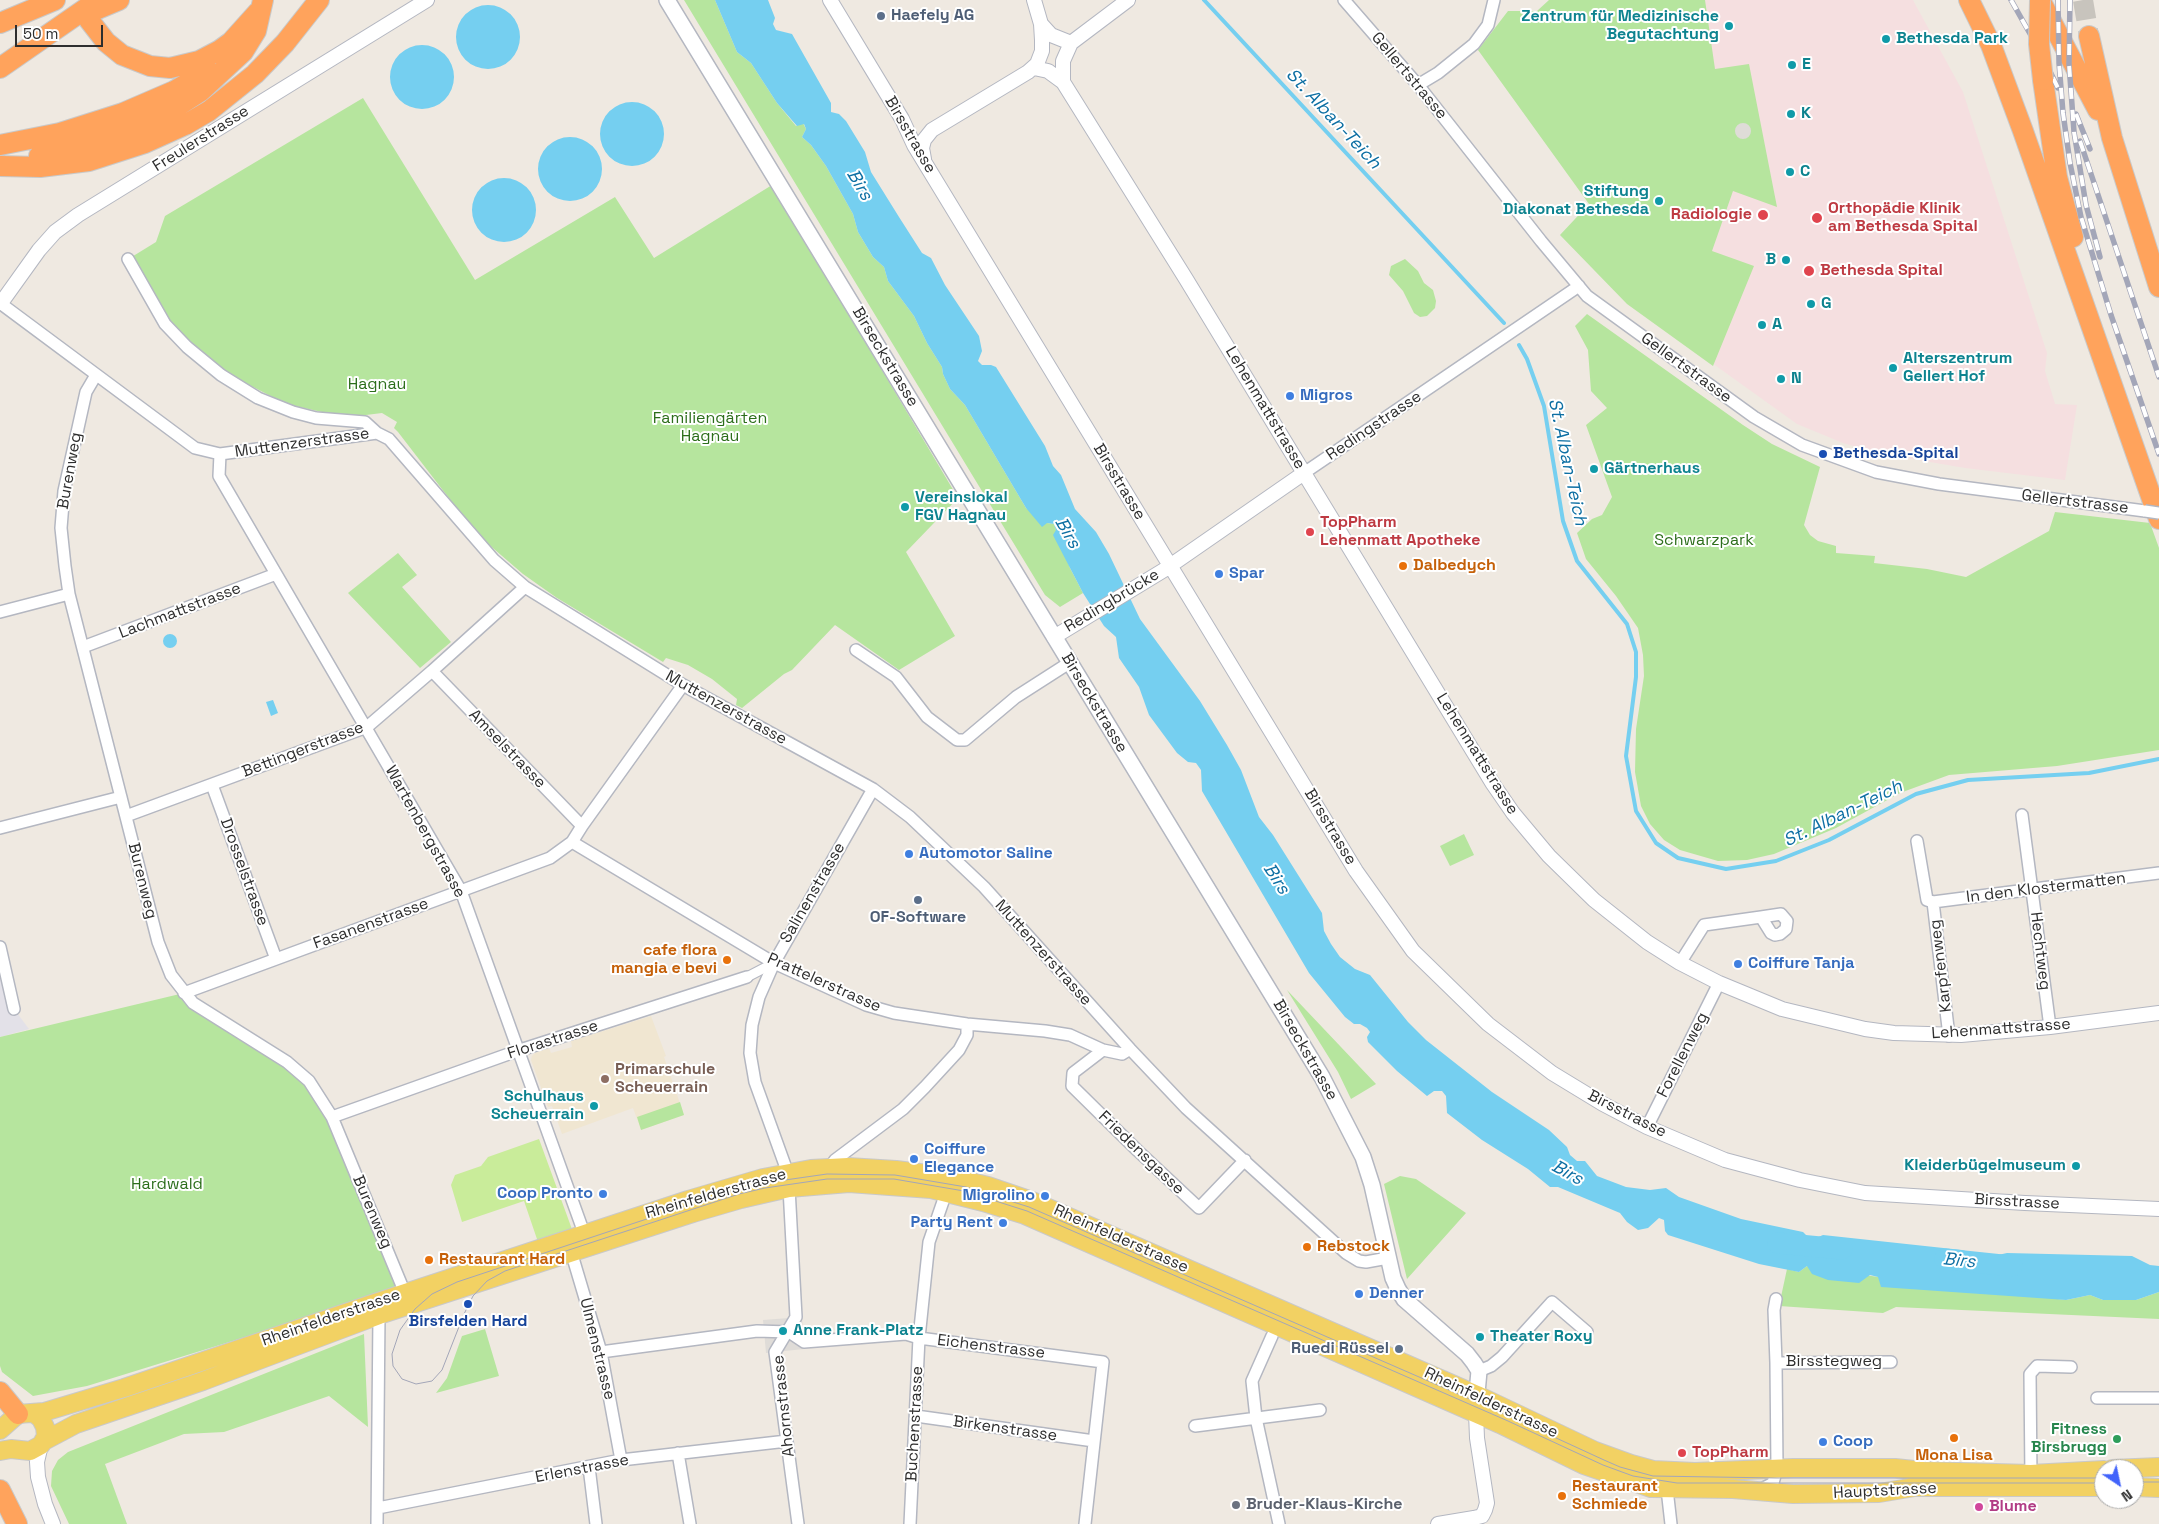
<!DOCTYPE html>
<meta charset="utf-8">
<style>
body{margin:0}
#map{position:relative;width:2159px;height:1524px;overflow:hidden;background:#efe9e1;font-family:"Space Grotesk",sans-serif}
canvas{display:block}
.north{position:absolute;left:2094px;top:1459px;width:50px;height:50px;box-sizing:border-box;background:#fff;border:1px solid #ababab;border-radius:50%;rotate:146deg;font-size:14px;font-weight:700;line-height:20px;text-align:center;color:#2e2e2e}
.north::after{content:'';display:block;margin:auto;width:18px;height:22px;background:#4264fb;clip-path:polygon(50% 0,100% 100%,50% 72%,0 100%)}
.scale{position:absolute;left:15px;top:25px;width:88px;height:22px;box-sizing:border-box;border:2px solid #2e2e2e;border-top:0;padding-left:6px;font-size:15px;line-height:18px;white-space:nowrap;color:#2e2e2e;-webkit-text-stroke:4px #fff;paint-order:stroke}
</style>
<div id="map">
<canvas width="2159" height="1524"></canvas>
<div class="north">N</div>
<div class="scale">50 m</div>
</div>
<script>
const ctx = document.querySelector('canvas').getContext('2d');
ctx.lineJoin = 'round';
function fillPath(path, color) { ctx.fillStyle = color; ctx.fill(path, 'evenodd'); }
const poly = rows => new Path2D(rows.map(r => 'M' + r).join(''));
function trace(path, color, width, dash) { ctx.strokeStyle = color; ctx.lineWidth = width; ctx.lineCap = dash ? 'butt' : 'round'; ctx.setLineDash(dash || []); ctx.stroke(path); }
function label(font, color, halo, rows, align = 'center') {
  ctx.font = font + ' "Space Grotesk",sans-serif'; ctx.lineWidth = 4; ctx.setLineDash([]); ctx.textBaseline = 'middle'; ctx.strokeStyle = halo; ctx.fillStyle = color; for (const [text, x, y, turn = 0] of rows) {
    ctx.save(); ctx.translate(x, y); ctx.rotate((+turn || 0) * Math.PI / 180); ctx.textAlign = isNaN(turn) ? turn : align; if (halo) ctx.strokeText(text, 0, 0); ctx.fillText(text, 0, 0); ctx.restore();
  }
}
fillPath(poly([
 [0,947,14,1009,29,1029,0,1037]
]), '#e3e1e8');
fillPath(poly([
 [651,1016,666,1056,664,1057,684,1115,641,1130,633,1108,562,1134,552,1106,548,1107,531,1060,532,1056,535,1053,549,1048,551,1053,572,1047,571,1041]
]), '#f0e6d1');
fillPath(poly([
 [1690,0,1913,0,1963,92,2047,353,2045,371,2055,404,2077,405,2065,480,1965,468,1883,454,1843,443,1797,424,1627,302]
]), '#f5dfe0');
fillPath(poly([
 [684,0,715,0,737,52,751,63,777,103,796,126,803,123,806,129,802,137,811,145,826,166,853,214,858,232,873,257,884,267,888,281,914,316,927,343,942,367,943,374,950,389,965,405,1026,508,1047,523,1054,524,1070,568,1083,593,1060,607,1045,595],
 [1549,0,1705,0,1715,69,1749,64,1777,207,1733,191,1712,251,1754,266,1713,366,1627,304,1560,235,1589,204,1478,50,1508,11,1537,11],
 [363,98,475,280,615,197,654,258,772,185,958,498,906,552,955,636,899,670,835,625,792,670,784,674,742,708,736,705,737,699,712,679,688,665,666,658,663,662,557,598,523,574,487,543,465,519,398,432,394,428,397,422,382,413,366,415,340,416,286,404,232,376,211,362,184,339,159,306,130,258,156,242,165,216],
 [1405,259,1418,271,1424,283,1433,290,1436,301,1435,308,1427,316,1420,317,1414,313,1403,291,1389,275,1391,266],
 [1587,314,1743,425,1772,444,1820,467,1804,525,1810,535,1818,541,1836,546,1836,553,1875,556,1874,563,1927,569,1966,577,2049,531,2055,512,2150,523,2159,548,2159,750,2057,766,1949,775,1900,793,1836,828,1774,854,1747,860,1718,861,1680,850,1664,840,1650,824,1641,806,1635,772,1636,729,1644,676,1643,655,1638,628,1616,596,1586,559,1577,533,1592,519,1602,515,1612,497,1586,425,1607,408,1591,391,1588,350,1575,326],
 [398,553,417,575,402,587,451,642,420,668,348,593],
 [1464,834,1474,855,1450,866,1440,846],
 [1287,990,1376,1084,1351,1099,1338,1072],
 [184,993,287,1062,328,1111,404,1288,87,1386,33,1396,2,1372,0,1366,0,1037],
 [680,1102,684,1115,641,1130,637,1117],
 [1400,1176,1416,1179,1466,1213,1407,1279,1384,1184],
 [1807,1266,1878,1277,2066,1300,2090,1295,2103,1300,2136,1300,2159,1292,2159,1319,1896,1307,1883,1313,1779,1306,1787,1269,1799,1272],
 [485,1329,499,1376,436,1393,447,1378,462,1336],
 [364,1334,368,1427,329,1396,224,1432,184,1434,105,1464,127,1524,69,1524,51,1486,52,1471,58,1460,68,1452]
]), '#b6e59e');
fillPath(poly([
 [539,1139,573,1232,538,1242,524,1201,462,1222,451,1185,455,1175,481,1166,488,1157]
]), '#c9ec9a');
fillPath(poly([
 '1735 131a8 8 0 1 1 16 0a8 8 0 1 1-16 0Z',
 [802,1317,804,1349,766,1353,763,1320]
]), '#dfdcd8');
fillPath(poly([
 [715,0,768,0,775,18,773,24,776,30,792,34,831,103,831,112,839,114,846,121,865,152,871,172,899,217,922,253,931,258,945,285,979,336,982,351,978,361,982,365,991,365,996,367,1045,446,1053,466,1061,475,1075,509,1096,532,1109,554,1140,619,1200,701,1227,745,1241,770,1259,817,1273,835,1322,913,1324,931,1331,944,1340,957,1355,969,1370,975,1408,1022,1426,1040,1492,1092,1549,1130,1567,1147,1570,1155,1577,1161,1585,1161,1597,1176,1626,1187,1650,1190,1666,1188,1679,1197,1741,1219,1803,1232,1807,1236,1806,1251,1812,1251,1816,1238,1823,1235,1962,1250,1976,1254,1974,1269,1980,1273,1984,1258,2007,1253,2132,1256,2150,1265,2159,1266,2159,1292,2136,1300,2103,1300,2090,1295,2066,1300,1881,1287,1878,1277,1870,1275,1859,1283,1828,1280,1812,1274,1807,1266,1799,1272,1759,1264,1668,1235,1665,1231,1664,1220,1659,1218,1648,1228,1638,1230,1627,1222,1620,1213,1558,1187,1550,1187,1528,1169,1482,1140,1447,1113,1446,1096,1442,1091,1434,1091,1427,1096,1397,1071,1368,1042,1367,1037,1370,1032,1367,1028,1360,1024,1354,1024,1345,1017,1309,973,1202,791,1201,770,1196,763,1188,762,1177,753,1149,715,1139,687,1119,658,1116,637,1104,626,1083,593,1056,541,1053,535,1056,530,1054,524,1047,523,1042,527,1026,508,965,405,950,389,943,374,942,367,927,343,914,316,888,281,884,267,873,257,858,232,853,214,826,166,811,145,802,137,806,129,804,124,797,126,777,103,751,63,737,52],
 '456 37a32 32 0 1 1 64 0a32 32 0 1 1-64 0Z',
 '390 77a32 32 0 1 1 64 0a32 32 0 1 1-64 0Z',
 '600 134a32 32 0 1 1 64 0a32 32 0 1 1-64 0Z',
 '538 169a32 32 0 1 1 64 0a32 32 0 1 1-64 0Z',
 '472 210a32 32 0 1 1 64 0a32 32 0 1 1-64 0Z',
 '163 641a7 7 0 1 1 14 0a7 7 0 1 1-14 0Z',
 [273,700,278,713,271,716,266,702]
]), '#75cff0');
trace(poly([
 [1204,0,1504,323],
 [1519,345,1527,359,1544,406,1563,521,1577,561,1627,624,1636,652,1636,677,1626,756,1636,811,1656,843,1678,858,1726,869,1776,861,1829,840,1916,794,1968,780,2089,773,2159,759]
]), '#75cff0', 4);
trace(poly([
 [1778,1243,1842,1249],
 [1945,1259,2012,1266]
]), '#75cff0', 21);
trace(poly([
 [2083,0,2089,36]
]), '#c8c4bd', 20, [20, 10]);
const pedestrian = poly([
 [747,977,774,963]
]);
const minor = poly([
 [1344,0,1418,85,1541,241,1587,296,1754,417,1802,445,1876,472,1939,484,2145,511],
 [1418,85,1438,73,1474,44,1488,25,1494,0],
 [128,259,165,324,187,347,221,375,258,398,293,412,316,418,365,422,377,433],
 [0,303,195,448,220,454,377,433,389,439,494,560,525,587,683,685,873,789,910,817,984,887,1130,1049,1186,1108,1346,1253,1359,1261,1366,1262,1388,1258],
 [96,375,86,392,64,491,61,528,65,566,69,594,158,942,171,975,193,1003,287,1062,309,1081,332,1117,407,1298],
 [220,454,219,476,461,891,584,1233],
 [1304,473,1579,286],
 [0,612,69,594],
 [83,647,276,574],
 [856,650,896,677,927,717,957,740,965,740,1016,697,1069,663],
 [432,671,582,826],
 [212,785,276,959],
 [2022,815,2050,1027],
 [126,816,367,727,432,671,525,587],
 [0,828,121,797],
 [1917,841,1927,900,1933,902],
 [572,842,774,963,866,1005,894,1013,967,1024,1045,1031,1070,1035,1103,1050,1122,1054,1130,1049],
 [1933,902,2159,873],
 [1933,902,1949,1036],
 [0,947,14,1009],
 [1680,963,1704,925,1761,917,1781,914,1787,921,1786,929,1780,934,1775,935,1771,933,1761,917],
 [184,993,550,858,572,842,582,826,683,685],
 [1103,1050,1073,1073,1072,1086,1138,1151,1199,1208,1245,1160],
 [332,1117,517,1051,747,977],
 [1647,1127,1719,983],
 [827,1171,835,1160,903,1109,925,1087,959,1050,967,1035,967,1024],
 [570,1248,601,1352,621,1460],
 [1776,1299,1774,1310,1776,1363],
 [1272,1336,1252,1381,1256,1418,1279,1524],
 [601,1352,757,1331,789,1332,804,1342,906,1334,919,1338,1103,1362,1085,1524],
 [1479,1371,1491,1366,1502,1357,1552,1302,1587,1332],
 [2097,1398,2159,1398],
 [916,1416,1094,1441],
 [1195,1426,1320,1410],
 [678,1453,690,1524],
 [589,1467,596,1524],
 [2031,1480,2030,1374,2037,1366,2071,1367],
 [1667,1489,1671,1524],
 [1758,1491,1773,1483,1777,1468,1776,1363,1891,1362],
 [378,1508,621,1460,787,1441],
 [377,1524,379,1315,377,1309],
 [798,1524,775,1352,796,1317,789,1188,786,1168,755,1082,750,1053,752,1025,759,997,774,963,873,789],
 [910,1524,919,1338,929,1242,948,1187]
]);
const tertiary = poly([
 [830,0,902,119,914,145,1356,871,1413,951,1488,1024,1552,1073,1603,1104,1647,1127,1725,1160,1800,1180,1865,1193,2025,1203,2159,1209],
 [1041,24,1051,35,1071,43],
 [1034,68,1048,71,1063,82,1186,279,1493,784,1513,813,1549,856,1594,900,1647,942,1680,963,1719,983,1782,1009,1865,1029,1894,1033,1961,1035,2050,1027,2159,1013],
 [1063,82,1063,61,1071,43,1128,0],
 [924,159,922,148,924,140,932,130,1028,72,1037,64,1042,51,1042,40,1041,24,1034,0],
 [1,303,39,250,55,232,78,215,427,0],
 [1054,637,1164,570,1304,473],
 [41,1445,37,1462,38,1477,45,1504,53,1524],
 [1438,1524,1474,1518,1482,1516,1485,1510,1487,1503,1477,1438,1476,1413]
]);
const secondary = poly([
 [667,0,1322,1077,1363,1157,1372,1185,1393,1278,1398,1289,1404,1299,1467,1354,1474,1363,1479,1371,1476,1404]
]);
const primary = poly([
 [0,1430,18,1414,44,1412,124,1388,375,1303,688,1200,763,1178,811,1169,848,1167,896,1170,950,1177,988,1186,1032,1201,1477,1395,1595,1451,1631,1464,1653,1470,1695,1472,1793,1468,1895,1468,1923,1471,2031,1474,2104,1470],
 [44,1441,76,1424,203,1381,379,1315,693,1213,741,1199,789,1188,849,1183,931,1189,983,1202,1025,1215,1500,1424,1584,1465,1651,1488,1733,1489,1793,1494,1879,1493,1915,1487,2104,1487],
 [0,1451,11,1449,30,1451,41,1445,46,1436,45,1427,41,1419,34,1413],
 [2112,1469,2159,1467],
 [2134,1487,2159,1488]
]);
const motorway = poly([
 [1969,0,1991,45,2023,131,2159,519],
 [2040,0,2098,110],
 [88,13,119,0],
 [89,20,106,42,122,55,150,66,170,68,199,61,220,50,231,42,258,12],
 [0,23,55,0],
 [2089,36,2112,138,2159,287],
 [0,68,98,0],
 [2043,80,2057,177,2073,237],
 [0,145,60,133,123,113,174,91,208,71],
 [39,156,84,145,127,131,170,111,201,91,243,52,256,31,263,0],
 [0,166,40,167,89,161,145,143,185,125,209,111,255,74,285,43,319,0],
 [0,1392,18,1414],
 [0,1490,17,1524]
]);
trace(pedestrian, '#b4b7c1', 11);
trace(minor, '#b4b7c1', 14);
trace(tertiary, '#b4b7c1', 16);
trace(secondary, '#b4b7c1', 18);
trace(primary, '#c9c9c9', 20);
trace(motorway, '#c9c9c9', 22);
trace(pedestrian, '#fff', 9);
trace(minor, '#fff', 11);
trace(tertiary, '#fff', 14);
trace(secondary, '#fff', 15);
trace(primary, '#f2d163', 18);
trace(motorway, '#ffa35c', 20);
trace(poly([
 [2104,1478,1776,1478,1653,1476,1620,1467,1604,1460,1504,1414,1029,1207,966,1187,895,1175,827,1174,764,1183,737,1189,457,1282,432,1294,415,1309,400,1330,392,1354,393,1366,402,1379,416,1384,432,1381,442,1370,464,1314,473,1296,487,1281,505,1271,739,1194,765,1188,827,1179,894,1179,964,1191,1027,1211,1508,1421,1603,1465,1633,1476,1677,1483,2104,1483],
 [2134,1482,2159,1482]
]), '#a3a6b8', 1);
const rail = poly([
 [2011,0,2042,55,2058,88],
 [2058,0,2059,63,2063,113,2070,163,2081,217,2111,315,2159,454],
 [2070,0,2069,64,2074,132,2086,205,2100,257],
 [2076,114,2090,149],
 [2080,141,2159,377]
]);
trace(rail, '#a3a6b8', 5.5);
trace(rail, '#fff', 4, [11]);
const minorBridge = poly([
 [2145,511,2159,513]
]);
const motorwayBridge = poly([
 [2040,0,2039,44,2043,80]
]);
trace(minorBridge, '#b4b7c1', 14, []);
trace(motorwayBridge, '#c9c9c9', 22, []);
trace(minorBridge, '#fff', 11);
trace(motorwayBridge, '#ffa35c', 20);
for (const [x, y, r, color] of [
 [881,16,5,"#5c6f8a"],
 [1729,26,5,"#0f9aa8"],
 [1886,39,5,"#0f9aa8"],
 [1792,65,5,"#0f9aa8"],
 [1791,114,5,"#0f9aa8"],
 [1790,172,5,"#0f9aa8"],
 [1659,201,5,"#0f9aa8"],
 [1763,215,6,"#e0444e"],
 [1817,218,6,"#e0444e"],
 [1786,260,5,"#0f9aa8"],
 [1809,271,6,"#e0444e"],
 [1811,304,5,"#0f9aa8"],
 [1762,325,5,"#0f9aa8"],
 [1893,368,5,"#0f9aa8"],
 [1781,379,5,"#0f9aa8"],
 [1290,396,5,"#3f7fe0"],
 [1823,454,5,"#1a4fb4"],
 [1594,469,5,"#0f9aa8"],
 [905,507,5,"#0f9aa8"],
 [1310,532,5,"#e0444e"],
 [1403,566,5,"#e8710a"],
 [1219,574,5,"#3f7fe0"],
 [909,854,5,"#3f7fe0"],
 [918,900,5,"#5c6f8a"],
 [727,960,5,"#e8710a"],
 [1738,964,5,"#3f7fe0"],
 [605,1079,5,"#8d6e63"],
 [594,1106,5,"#0f9aa8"],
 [914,1159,5,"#3f7fe0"],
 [2076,1166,5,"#0f9aa8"],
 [603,1194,5,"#3f7fe0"],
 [1045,1196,5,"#3f7fe0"],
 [1003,1223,5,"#3f7fe0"],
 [1307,1247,5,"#e8710a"],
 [429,1260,5,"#e8710a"],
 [1359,1294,5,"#3f7fe0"],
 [468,1304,5,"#1a4fb4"],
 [783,1331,5,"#0f9aa8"],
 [1480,1337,5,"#0f9aa8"],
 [1399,1349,5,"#5c6f8a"],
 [1954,1438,5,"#e8710a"],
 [2117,1439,5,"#2e9e5b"],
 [1823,1442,5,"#3f7fe0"],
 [1682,1453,5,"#e0444e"],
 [1562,1496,5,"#e8710a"],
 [1236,1505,5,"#6b7280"],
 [1979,1507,5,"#d1479c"]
]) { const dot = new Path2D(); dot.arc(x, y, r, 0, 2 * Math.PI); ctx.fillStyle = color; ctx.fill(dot); trace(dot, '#fff', 2); }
label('bold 16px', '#4e5e75', '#fff', [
 ["Haefely AG",891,16],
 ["OF-Software",918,918,"center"],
 ["Ruedi Rüssel",1389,1349,"right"]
], 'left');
label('bold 16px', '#0d838f', '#fff', [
 ["Zentrum für Medizinische",1719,17,"right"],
 ["Begutachtung",1719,35,"right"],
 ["Bethesda Park",1896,39],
 ["E",1802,65],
 ["K",1801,114],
 ["C",1800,172],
 ["Stiftung",1649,192,"right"],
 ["Diakonat Bethesda",1649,210,"right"],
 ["B",1776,260,"right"],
 ["G",1821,304],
 ["A",1772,325],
 ["Alterszentrum",1903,359],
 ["Gellert Hof",1903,377],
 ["N",1791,379],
 ["Gärtnerhaus",1604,469],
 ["Vereinslokal",915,498],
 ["FGV Hagnau",915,516],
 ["Schulhaus",584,1097,"right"],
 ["Scheuerrain",584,1115,"right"],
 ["Kleiderbügelmuseum",2066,1166,"right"],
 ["Anne Frank-Platz",793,1331],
 ["Theater Roxy",1490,1337]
], 'left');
label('16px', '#2e2e2e', '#fff', [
 ["Gellertstrasse",1409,76,50],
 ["Birsstrasse",910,135,60],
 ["Freulerstrasse",201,139,-32],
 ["Birseckstrasse",885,357,59],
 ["Gellertstrasse",1686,368,36],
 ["Lehenmattstrasse",1265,408,59],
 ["Redingstrasse",1374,426,-34],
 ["Muttenzerstrasse",302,443,-8],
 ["Burenweg",70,471,-80],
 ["Birsstrasse",1119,482,59],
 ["Gellertstrasse",2075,502,7],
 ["Redingbrücke",1112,601,-31],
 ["Lachmattstrasse",180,611,-21],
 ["Birseckstrasse",1094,703,59],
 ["Muttenzerstrasse",726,708,29],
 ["Amselstrasse",507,749,46],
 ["Bettingerstrasse",303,750,-21],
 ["Lehenmattstrasse",1477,754,58],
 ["Birsstrasse",1330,827,59],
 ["Wartenbergstrasse",425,832,61],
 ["Drosselstrasse",244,872,70],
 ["Burenweg",142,881,76],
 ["In den Klostermatten",2046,888,-7],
 ["Salinenstrasse",813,893,-60],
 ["Fasanenstrasse",371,924,-20],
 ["Hechtweg",2040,951,83],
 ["Muttenzerstrasse",1043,953,48],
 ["Karpfenweg",1941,966,-97],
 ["Prattelerstrasse",824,983,24],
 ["Lehenmattstrasse",2001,1029,-4],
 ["Florastrasse",553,1040,-18],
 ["Birseckstrasse",1305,1050,60],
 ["Forellenweg",1683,1055,-63],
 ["Birsstrasse",1627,1114,27],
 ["Friedensgasse",1141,1153,44],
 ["Rheinfelderstrasse",716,1194,-16],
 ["Birsstrasse",2017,1202,3],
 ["Burenweg",372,1212,67],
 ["Rheinfelderstrasse",1121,1239,24],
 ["Rheinfelderstrasse",331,1318,-19],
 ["Eichenstrasse",991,1347,7],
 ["Ulmenstrasse",597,1349,76],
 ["Birsstegweg",1834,1362],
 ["Rheinfelderstrasse",1491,1403,25],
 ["Ahornstrasse",784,1406,-96],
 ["Buchenstrasse",915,1424,-87],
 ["Birkenstrasse",1005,1429,8],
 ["Erlenstrasse",582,1469,-11],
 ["Hauptstrasse",1885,1491,-3]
]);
label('bold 16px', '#be3a42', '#fff', [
 ["Orthopädie Klinik",1828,209],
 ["am Bethesda Spital",1828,227],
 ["Radiologie",1752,215,"right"],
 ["Bethesda Spital",1820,271],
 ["TopPharm",1320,523],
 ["Lehenmatt Apotheke",1320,541],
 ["TopPharm",1692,1453]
], 'left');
label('16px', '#2c6e1b', '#fff', [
 ["Hagnau",377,385],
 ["Familiengärten",710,419],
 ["Hagnau",710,437],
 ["Schwarzpark",1704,541],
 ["Hardwald",167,1185]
]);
label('bold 16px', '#366cbe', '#fff', [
 ["Migros",1300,396],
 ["Spar",1229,574],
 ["Automotor Saline",919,854],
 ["Coiffure Tanja",1748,964],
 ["Coiffure",924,1150],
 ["Elegance",924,1168],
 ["Coop Pronto",593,1194,"right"],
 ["Migrolino",1035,1196,"right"],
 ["Party Rent",993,1223,"right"],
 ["Denner",1369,1294],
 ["Coop",1833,1442]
], 'left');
label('bold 16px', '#164399', '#fff', [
 ["Bethesda-Spital",1833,454],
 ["Birsfelden Hard",468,1322,"center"]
], 'left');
label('bold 16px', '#c56008', '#fff', [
 ["Dalbedych",1413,566],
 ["cafe flora",717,951,"right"],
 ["mangia e bevi",717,969,"right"],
 ["Rebstock",1317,1247],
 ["Restaurant Hard",439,1260],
 ["Mona Lisa",1954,1456,"center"],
 ["Restaurant",1572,1487],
 ["Schmiede",1572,1505]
], 'left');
label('bold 16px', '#785e54', '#fff', [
 ["Primarschule",615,1070],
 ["Scheuerrain",615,1088]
], 'left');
label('bold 16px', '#27864d', '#fff', [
 ["Fitness",2107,1430],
 ["Birsbrugg",2107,1448]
], 'right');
label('bold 16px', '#5b616d', '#fff', [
 ["Bruder-Klaus-Kirche",1246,1505]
], 'left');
label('bold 16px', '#b23c85', '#fff', [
 ["Blume",1989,1507]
], 'left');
label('italic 18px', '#0d6fa3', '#fff', [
 ["St. Alban-Teich",1333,119,47],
 ["Birs",859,185,59],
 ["St. Alban-Teich",1567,462,78],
 ["Birs",1067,533,60],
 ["St. Alban-Teich",1843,814,-26],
 ["Birs",1276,879,57],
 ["Birs",1567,1173,29],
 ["Birs",1959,1261,6]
]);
</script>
